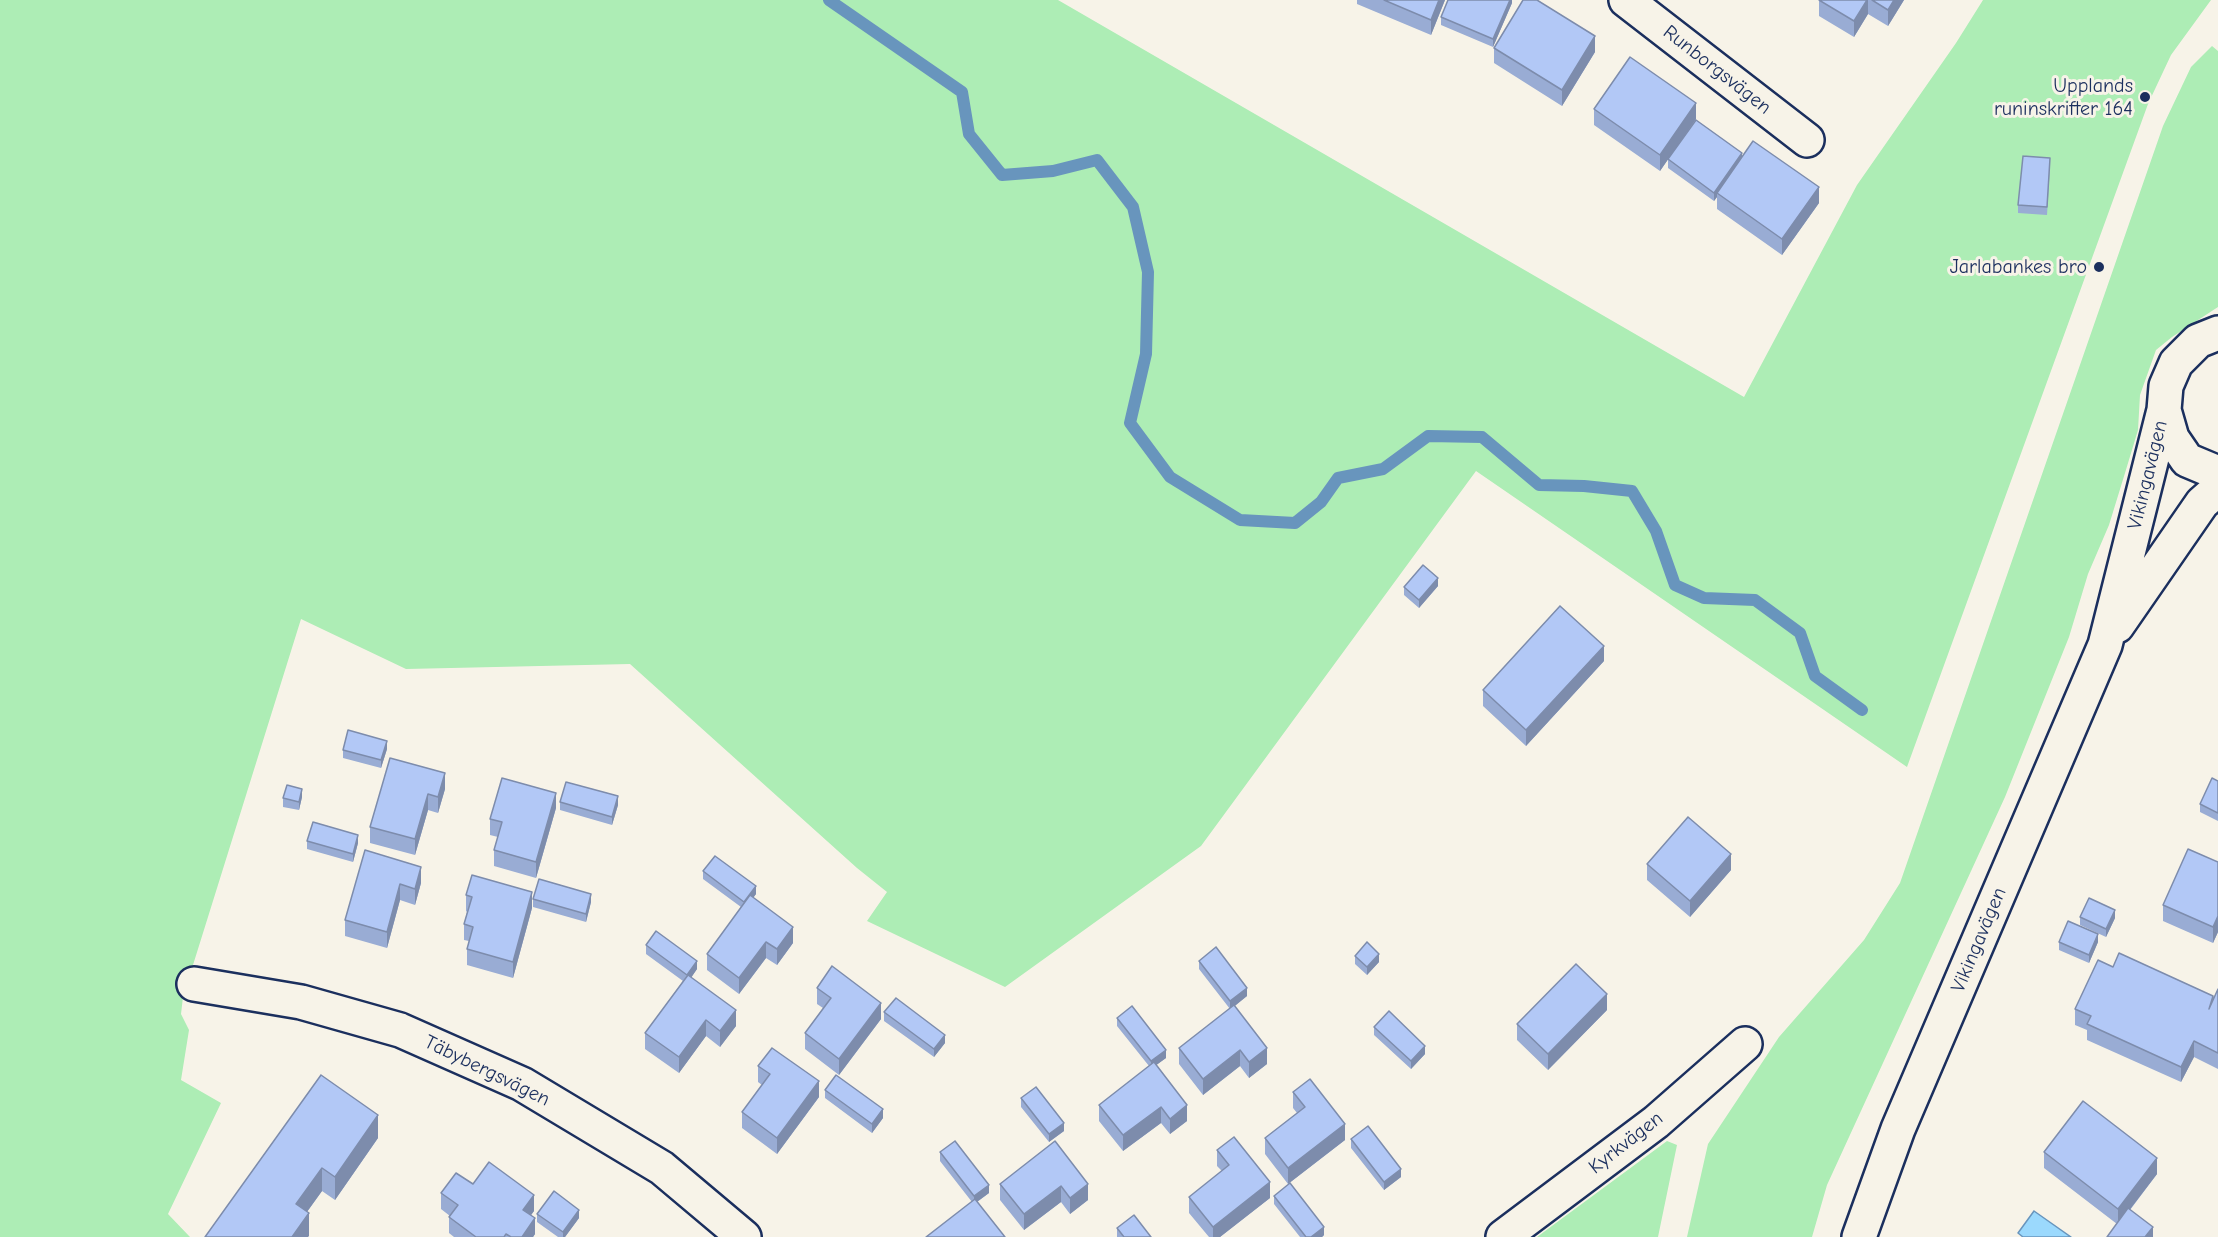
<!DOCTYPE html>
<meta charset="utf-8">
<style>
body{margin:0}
canvas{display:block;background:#f7f3e8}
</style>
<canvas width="2218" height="1237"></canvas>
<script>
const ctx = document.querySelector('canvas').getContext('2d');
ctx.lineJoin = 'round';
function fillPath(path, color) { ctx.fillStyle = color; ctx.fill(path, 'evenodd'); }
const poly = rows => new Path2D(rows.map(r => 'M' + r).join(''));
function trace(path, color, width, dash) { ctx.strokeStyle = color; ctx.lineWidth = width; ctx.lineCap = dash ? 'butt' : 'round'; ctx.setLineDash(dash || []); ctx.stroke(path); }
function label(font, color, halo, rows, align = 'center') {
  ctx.font = font + ' "Comic Neue",sans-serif'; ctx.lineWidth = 6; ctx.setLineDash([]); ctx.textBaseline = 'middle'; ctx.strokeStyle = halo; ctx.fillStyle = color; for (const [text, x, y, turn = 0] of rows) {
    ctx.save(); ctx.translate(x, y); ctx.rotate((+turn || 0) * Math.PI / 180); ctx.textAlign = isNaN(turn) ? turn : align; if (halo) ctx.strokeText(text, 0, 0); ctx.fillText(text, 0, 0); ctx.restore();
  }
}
fillPath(poly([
 [0,0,1058,0,1744,397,1857,185,1956,43,1983,0,2211,0,2171,55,2148,104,1907,767,1476,471,1201,846,1005,987,867,921,887,892,857,868,630,664,406,669,301,619,183,997,181,1014,189,1030,181,1080,221,1103,168,1214,190,1237,0,1237],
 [2212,46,2218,51,2218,307,2172,337,2156,350,2140,395,2138,430,2125,473,2109,525,2088,574,2069,637,2005,797,1827,1185,1812,1237,1687,1237,1708,1144,1779,1037,1864,940,1900,883,2163,126,2191,67],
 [1667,1141,1677,1145,1658,1237,1537,1237]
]), '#adedb5');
const water = poly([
 [2034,1211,2071,1237,2023,1237,2018,1233,2034,1211]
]);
fillPath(water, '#9bd9fd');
trace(water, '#6895bd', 1.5);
trace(poly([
 [829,0,962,92,969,134,1002,175,1053,171,1097,160,1133,207,1148,272,1146,354,1130,423,1170,477,1240,520,1295,523,1321,502,1338,478,1383,469,1428,436,1482,437,1539,485,1584,486,1632,491,1656,531,1675,585,1704,598,1755,600,1800,633,1815,676,1862,710]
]), '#6895bd', 12);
const street = poly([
 [1626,0,1807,140],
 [194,984,301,1002,400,1030,522,1084,662,1168,744,1237],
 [1503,1237,1656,1122,1745,1044]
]);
const secondary = poly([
 [2164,410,2172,438,2187,460,2218,473],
 [2117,626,2202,503,2218,489],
 [1859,1237,1898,1129,2105,645,2164,410,2166,386,2176,363,2198,341,2218,333]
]);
trace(street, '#1b2f5e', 38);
trace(secondary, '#1b2f5e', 38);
trace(street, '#f7f3e8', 33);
trace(secondary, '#f7f3e8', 33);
fillPath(poly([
 [1357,0,1445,0,1431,35,1357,4],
 [1512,0,1512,3,1493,47,1441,25,1441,17],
 [1819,0,1904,0,1888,26,1868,14,1854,37,1819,16],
 [1494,48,1595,52,1562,106,1494,63],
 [1594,109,1696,119,1660,171,1594,125],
 [1742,156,1819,203,1782,255,1717,209,1717,197,1714,201,1668,168,1668,159],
 [2050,166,2047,215,2018,213,2018,205],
 [1438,586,1419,608,1404,595,1404,587],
 [1604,661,1526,746,1483,706,1483,690],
 [387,749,381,768,343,758,343,750],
 [390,758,445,789,438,813,428,810,415,855,370,843,370,827],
 [2218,781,2218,821,2200,812,2200,804],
 [302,797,299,810,283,807,283,798],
 [560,802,618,805,612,825,560,810],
 [556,808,536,878,494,866,494,850,498,837,490,835,490,819],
 [307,841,358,843,353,862,307,849],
 [365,850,421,883,415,905,400,900,387,948,345,936,345,920],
 [2218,862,2218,932,2213,943,2163,921,2163,905],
 [1647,864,1731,870,1690,917,1647,880],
 [703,871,756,894,753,898,793,943,777,965,766,958,739,994,707,970,707,954,741,907,703,879],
 [466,895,532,908,513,978,467,965,467,949,469,941,464,940,464,924,467,912,466,911],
 [533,899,591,902,586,922,533,907],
 [2080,917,2115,918,2106,937,2080,925],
 [2059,942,2098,942,2089,963,2059,950],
 [646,945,697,969,691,977,736,1026,720,1047,706,1036,679,1073,645,1049,645,1033,683,981,646,954],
 [1355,956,1379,962,1367,975,1355,964],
 [1199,961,1247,996,1234,1006,1267,1064,1249,1078,1240,1066,1203,1095,1179,1064,1179,1048,1230,1009,1199,969],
 [2113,967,2213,999,2218,989,2218,1069,2194,1057,2181,1082,2087,1040,2087,1030,2075,1025,2075,1009],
 [817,988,881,1019,839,1075,805,1049,805,1033,823,1008,817,1004],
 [1607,1010,1548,1070,1517,1040,1517,1024],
 [884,1012,945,1043,934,1057,884,1021],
 [1117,1018,1166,1058,1156,1065,1187,1121,1170,1134,1161,1123,1123,1151,1099,1121,1099,1105,1149,1066,1117,1026],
 [1374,1027,1425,1054,1411,1069,1374,1035],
 [758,1066,819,1097,777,1154,742,1128,742,1112,762,1085,758,1082],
 [321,1075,378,1138,335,1200,322,1191,307,1212,309,1236,205,1237],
 [825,1090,883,1118,872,1133,825,1098],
 [1293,1092,1345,1140,1288,1184,1265,1154,1265,1138,1297,1113,1293,1108],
 [1021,1098,1064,1131,1049,1142,1021,1107],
 [1351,1139,1401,1177,1384,1190,1351,1148],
 [1055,1141,1088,1200,1070,1214,1061,1202,1024,1230,1000,1200,1000,1184],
 [1217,1150,1270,1198,1220,1237,1209,1237,1189,1213,1189,1197,1222,1171,1217,1166],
 [940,1152,989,1193,977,1202,972,1202,940,1161],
 [2044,1152,2157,1174,2130,1210,2153,1237,2117,1224,2044,1168],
 [473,1184,534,1211,531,1215,535,1234,533,1237,454,1237,449,1233,449,1217,450,1216,441,1209,441,1193],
 [1274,1196,1324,1235,1322,1237,1300,1237,1274,1204],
 [537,1214,579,1218,565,1237,558,1237,537,1222],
 [1117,1228,1151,1237,1117,1237]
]), '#99acd4');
fillPath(poly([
 [1439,0,1445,0,1431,35,1431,20],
 [1510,0,1512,0,1512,3,1493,47,1493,39],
 [1867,0,1868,0,1868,14,1854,37,1854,21],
 [1894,0,1904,0,1888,26,1888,10],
 [1595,36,1595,52,1562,106,1562,90],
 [1696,103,1696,119,1660,171,1660,155],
 [1742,153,1742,161,1717,193,1717,197,1714,201,1714,193],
 [1819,187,1819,203,1782,255,1782,239],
 [1438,578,1438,586,1419,608,1419,600],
 [1604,646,1604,661,1526,746,1526,730],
 [387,741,387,749,381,768,381,760],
 [445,773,445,789,438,813,438,797],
 [302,789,302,797,299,810,299,802],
 [556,793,556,808,536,878,536,862],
 [428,794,428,810,415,855,415,839],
 [618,796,618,805,612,825,612,817],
 [358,835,358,843,353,862,353,854],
 [1731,854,1731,870,1690,917,1690,901],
 [421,867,421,883,415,905,415,889],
 [400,884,400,900,387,948,387,932],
 [756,886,756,894,744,910,744,902],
 [532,892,532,908,513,978,513,962],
 [591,894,591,902,586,922,586,914],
 [2115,910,2115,918,2106,937,2106,929],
 [2218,916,2218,932,2213,943,2213,927],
 [793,927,793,943,777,965,777,949],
 [2098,934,2098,942,2089,963,2089,955],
 [766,942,766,958,739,994,739,978],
 [1379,954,1379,962,1367,975,1367,967],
 [697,961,697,969,687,984,687,975],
 [1247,988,1247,996,1230,1010,1230,1001],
 [1607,994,1607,1010,1548,1070,1548,1054],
 [881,1003,881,1019,839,1075,839,1059],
 [736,1010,736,1026,720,1047,720,1031],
 [706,1020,706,1036,679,1073,679,1057],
 [945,1035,945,1043,934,1057,934,1049],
 [2194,1041,2194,1057,2181,1082,2181,1067],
 [1425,1046,1425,1054,1411,1069,1411,1061],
 [1267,1048,1267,1064,1249,1078,1249,1062],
 [1166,1050,1166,1058,1151,1069,1151,1061],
 [1240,1050,1240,1066,1203,1095,1203,1079],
 [819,1081,819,1097,777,1154,777,1138],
 [1187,1105,1187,1121,1170,1134,1170,1119],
 [1161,1107,1161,1123,1123,1151,1123,1135],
 [883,1109,883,1118,872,1133,872,1124],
 [378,1115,378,1138,335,1200,335,1177],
 [1064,1123,1064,1131,1049,1142,1049,1134],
 [1345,1124,1345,1140,1288,1184,1288,1168],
 [2157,1158,2157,1174,2118,1225,2118,1209],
 [322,1168,322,1191,296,1227,296,1204],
 [1401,1169,1401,1177,1384,1190,1384,1182],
 [1270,1182,1270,1198,1220,1237,1213,1237,1213,1227],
 [1088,1184,1088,1200,1070,1214,1070,1198],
 [989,1185,989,1193,974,1204,974,1196],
 [1061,1186,1061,1202,1024,1230,1024,1214],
 [534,1195,534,1211,523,1226,523,1210],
 [579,1210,579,1218,565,1237,563,1237,563,1232],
 [309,1213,309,1236,308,1237,292,1237],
 [535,1218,535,1234,533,1237,522,1237],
 [1324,1227,1324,1235,1322,1237,1311,1237],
 [2153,1227,2153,1237,2145,1237]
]), '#7d8cac');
const building = poly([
 [1384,0,1439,0,1431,20,1384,0],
 [1448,0,1510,0,1493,39,1441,17,1448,0],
 [1523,0,1537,0,1595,36,1562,90,1494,48,1523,0],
 [1819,0,1867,0,1854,21,1819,0],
 [1872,0,1894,0,1888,10,1872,0],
 [1630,57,1696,103,1660,155,1594,109,1630,57],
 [1696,120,1742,153,1714,193,1668,159,1696,120],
 [1753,141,1819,187,1782,239,1717,193,1753,141],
 [2023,156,2050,158,2047,207,2018,205,2023,156],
 [1423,565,1438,578,1419,600,1404,587,1423,565],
 [1560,606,1604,646,1526,730,1483,690,1560,606],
 [348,730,387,741,381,760,343,750,348,730],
 [390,758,445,773,438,797,428,794,415,839,370,827,390,758],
 [502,778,556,793,536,862,494,850,502,822,490,819,502,778],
 [2212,778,2218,781,2218,813,2200,804,2212,778],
 [566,782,618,796,612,817,560,802,566,782],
 [287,785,302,789,299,802,283,798,287,785],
 [1688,817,1731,854,1690,901,1647,864,1688,817],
 [313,822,358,835,353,854,307,841,313,822],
 [2188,849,2218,862,2218,916,2213,927,2163,905,2188,849],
 [365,850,421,867,415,889,400,884,387,932,345,920,365,850],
 [715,856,756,886,744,902,703,871,715,856],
 [472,875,532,892,513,962,467,949,473,927,464,924,472,897,466,895,472,875],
 [539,879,591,894,586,914,533,899,539,879],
 [750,895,793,927,777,949,766,942,739,978,707,954,750,895],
 [2089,898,2115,910,2106,929,2080,917,2089,898],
 [2068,921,2098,934,2089,955,2059,942,2068,921],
 [656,931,697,961,687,975,646,945,656,931],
 [1367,942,1379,954,1367,967,1355,956,1367,942],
 [1216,947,1247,988,1230,1001,1199,961,1216,947],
 [2119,953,2213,996,2209,1009,2218,989,2218,1053,2194,1041,2181,1067,2087,1024,2091,1016,2075,1009,2098,960,2113,967,2119,953],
 [1576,964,1607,994,1548,1054,1517,1024,1576,964],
 [832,966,881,1003,839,1059,805,1033,831,998,817,988,832,966],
 [688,975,736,1010,720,1031,706,1020,679,1057,645,1033,688,975],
 [896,998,945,1035,934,1049,884,1012,896,998],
 [1234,1005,1267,1048,1249,1062,1240,1050,1203,1079,1179,1048,1234,1005],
 [1132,1006,1166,1050,1151,1061,1117,1018,1132,1006],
 [1389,1011,1425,1046,1411,1061,1374,1027,1389,1011],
 [772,1048,819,1081,777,1138,742,1112,770,1074,758,1066,772,1048],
 [1154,1062,1187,1105,1170,1119,1161,1107,1123,1135,1099,1105,1154,1062],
 [321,1075,378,1115,335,1177,322,1168,296,1204,309,1213,292,1237,205,1237,321,1075],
 [836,1075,883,1109,872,1124,825,1090,836,1075],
 [1310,1079,1345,1124,1288,1168,1265,1138,1305,1107,1293,1092,1310,1079],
 [1036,1087,1064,1123,1049,1134,1021,1098,1036,1087],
 [2083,1101,2157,1158,2118,1209,2044,1152,2083,1101],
 [1368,1126,1401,1169,1384,1182,1351,1139,1368,1126],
 [1234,1137,1270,1182,1213,1227,1189,1197,1229,1165,1217,1150,1234,1137],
 [955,1141,989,1185,974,1196,940,1152,955,1141],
 [1055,1141,1088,1184,1070,1198,1061,1186,1024,1214,1000,1184,1055,1141],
 [489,1162,534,1195,523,1210,535,1218,522,1237,511,1237,506,1234,504,1237,476,1237,449,1217,458,1205,441,1193,456,1173,473,1184,489,1162],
 [1290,1183,1324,1227,1311,1237,1306,1237,1274,1196,1290,1183],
 [554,1191,579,1210,563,1232,537,1214,554,1191],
 [975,1199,1005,1237,926,1237,975,1199],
 [2128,1208,2153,1227,2145,1237,2107,1237,2128,1208],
 [1134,1215,1151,1237,1124,1237,1117,1228,1134,1215]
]);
fillPath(building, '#b2c8f6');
trace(building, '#7d8cac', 1.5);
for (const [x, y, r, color] of [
 [2145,97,6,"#1b2f5e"],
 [2099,267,6,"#1b2f5e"]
]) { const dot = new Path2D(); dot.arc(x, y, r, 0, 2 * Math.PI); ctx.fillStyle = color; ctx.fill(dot); trace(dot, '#f7f3e8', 2); }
label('20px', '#1b2f5e', '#f7f3e8', [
 ["Runborgsvägen",1717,70,38],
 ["Vikingavägen",2148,475,-76],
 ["Vikingavägen",1979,940,-67],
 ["Täbybergsvägen",487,1071,26],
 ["Kyrkvägen",1626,1143,-38]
]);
label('20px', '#1b2f5e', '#f7f3e8', [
 ["Upplands",2133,86],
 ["runinskrifter 164",2133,109],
 ["Jarlabankes bro",2087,267]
], 'right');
</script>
